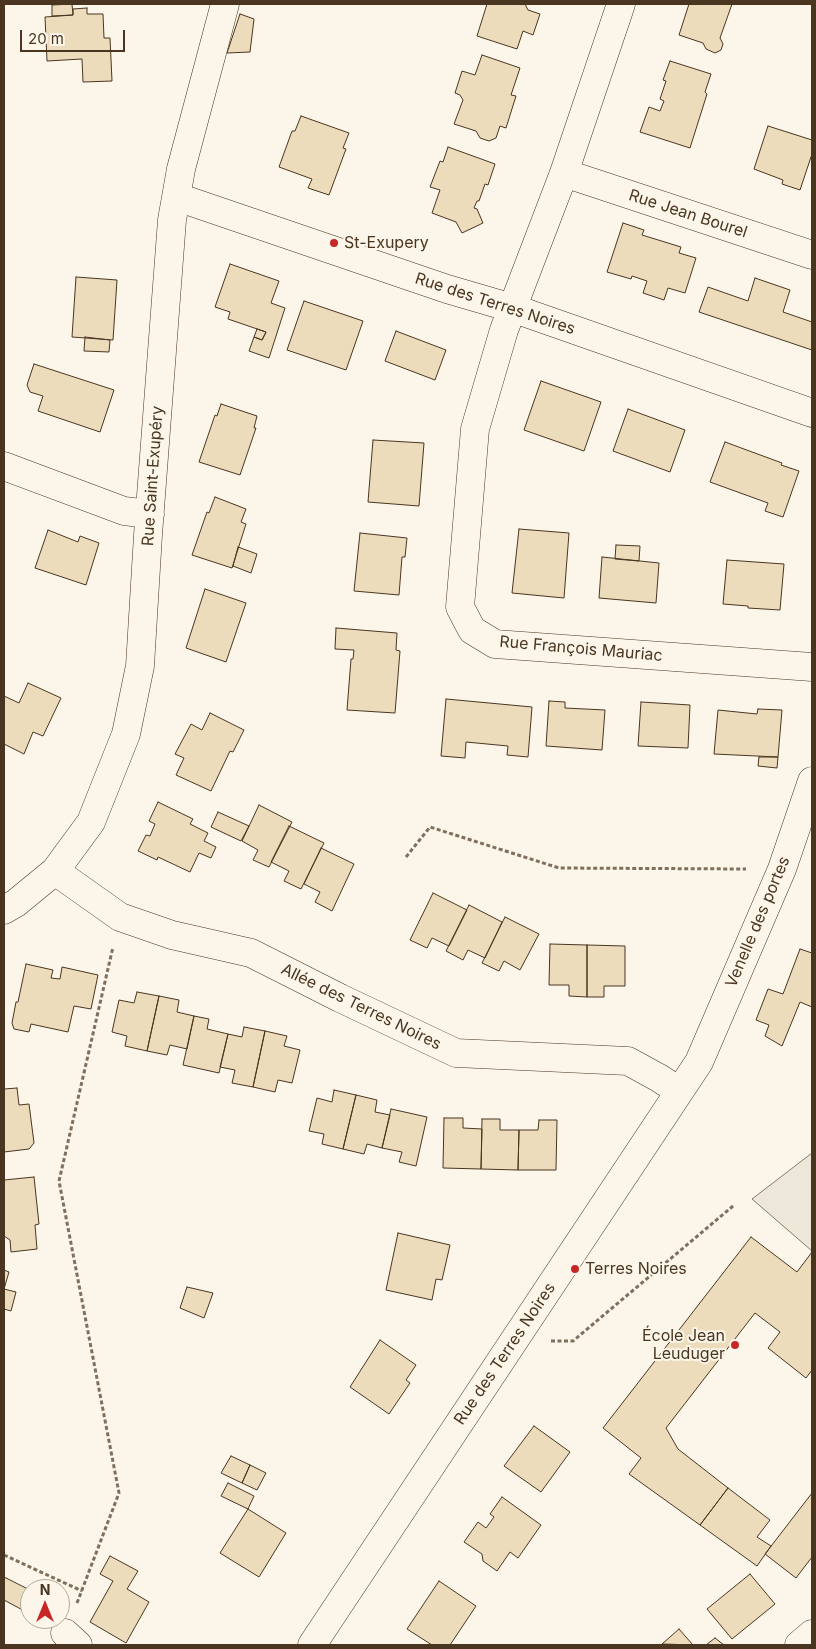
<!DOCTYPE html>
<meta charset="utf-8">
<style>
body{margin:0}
#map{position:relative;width:816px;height:1649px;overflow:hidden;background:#fbf6e9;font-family:Inter,sans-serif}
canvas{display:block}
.frame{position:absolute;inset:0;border:5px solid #4a3520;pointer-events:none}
.north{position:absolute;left:20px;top:1579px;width:50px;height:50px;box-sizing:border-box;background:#fbf6e9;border:1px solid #b4a999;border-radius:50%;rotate:0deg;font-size:14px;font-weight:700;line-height:20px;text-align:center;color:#4a3520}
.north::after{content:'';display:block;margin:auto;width:18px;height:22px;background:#c62828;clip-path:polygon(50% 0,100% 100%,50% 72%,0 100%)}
.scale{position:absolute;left:20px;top:30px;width:105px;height:22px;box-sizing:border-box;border:2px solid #4a3520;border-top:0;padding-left:6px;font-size:15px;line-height:18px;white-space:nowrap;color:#4a3520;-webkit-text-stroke:4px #fbf6e9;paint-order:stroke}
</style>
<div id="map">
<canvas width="816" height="1649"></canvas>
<div class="frame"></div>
<div class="north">N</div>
<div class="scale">20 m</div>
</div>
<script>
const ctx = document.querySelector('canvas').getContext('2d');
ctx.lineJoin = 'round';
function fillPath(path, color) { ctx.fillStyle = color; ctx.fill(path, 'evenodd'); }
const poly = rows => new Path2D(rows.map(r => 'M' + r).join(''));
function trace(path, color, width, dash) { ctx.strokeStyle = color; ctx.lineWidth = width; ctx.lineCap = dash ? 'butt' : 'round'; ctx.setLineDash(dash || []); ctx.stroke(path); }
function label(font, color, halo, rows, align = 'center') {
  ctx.font = font + ' Inter,sans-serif'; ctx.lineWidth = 4; ctx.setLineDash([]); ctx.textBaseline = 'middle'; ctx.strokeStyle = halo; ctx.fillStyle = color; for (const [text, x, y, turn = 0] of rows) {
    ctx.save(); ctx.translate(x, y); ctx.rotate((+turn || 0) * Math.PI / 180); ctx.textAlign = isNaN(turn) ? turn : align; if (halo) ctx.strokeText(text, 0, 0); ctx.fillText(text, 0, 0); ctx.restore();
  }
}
const parking = poly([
 [812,1153,812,1251,752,1199,812,1153]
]);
fillPath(parking, '#ede7d9');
trace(parking, '#887966', 1);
const building = poly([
 [72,4,73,15,52,16,52,5,72,4],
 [487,4,525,4,528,10,540,14,533,35,523,31,517,49,477,36,487,4],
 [689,4,732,4,720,38,723,44,721,50,715,53,706,49,703,43,679,35,689,4],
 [87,8,87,14,103,14,104,38,110,38,112,81,83,82,82,59,47,61,45,17,73,15,73,9,87,8],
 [240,14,254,19,250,52,227,53,240,14],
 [482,55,520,68,511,95,516,96,506,128,500,126,496,138,489,141,480,138,476,131,454,124,463,100,460,95,455,93,462,71,475,75,482,55],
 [670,61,711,74,705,92,707,94,690,148,640,132,649,107,660,111,664,101,660,99,666,81,663,80,670,61],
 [301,116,349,133,343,148,346,149,329,195,308,188,312,179,279,167,292,131,295,131,301,116],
 [768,126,812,140,812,154,800,190,782,184,783,180,754,169,768,126],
 [448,147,495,164,488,185,485,184,479,201,477,201,474,208,477,209,483,223,462,233,456,222,432,213,440,190,430,187,440,161,443,162,448,147],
 [623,223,644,230,642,235,681,247,679,253,696,258,685,293,668,288,664,300,643,293,647,281,632,276,631,279,607,272,623,223],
 [230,264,279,281,271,303,285,308,269,358,249,351,254,337,262,340,266,332,228,319,230,312,215,307,230,264],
 [76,277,117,280,113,340,72,337,76,277],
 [755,278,790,290,783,312,812,322,812,350,699,312,708,287,748,301,755,278],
 [304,301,363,321,346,370,287,350,304,301],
 [257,329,266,332,262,340,254,337,257,329],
 [396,331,446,350,435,380,385,361,396,331],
 [85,337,110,340,109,352,84,351,85,337],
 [34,364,114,390,100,432,38,411,43,396,30,392,27,385,34,364],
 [541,381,601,402,584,451,524,430,541,381],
 [221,404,257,416,254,428,256,428,240,475,199,462,215,415,217,416,221,404],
 [628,409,685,430,670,472,613,451,628,409],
 [373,440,424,443,419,506,368,502,373,440],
 [725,442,782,463,781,465,799,471,783,517,765,511,768,503,710,482,725,442],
 [215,497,246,509,241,522,246,524,232,568,192,555,207,512,209,513,215,497],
 [519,529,569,533,564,598,512,593,519,529],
 [48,530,78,542,80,536,99,543,86,585,35,568,48,530],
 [360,533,407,538,405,557,402,557,399,595,354,591,360,533],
 [616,545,640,546,639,561,615,559,616,545],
 [238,547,257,554,251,573,233,566,238,547],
 [602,557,659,563,656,603,599,598,602,557],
 [727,560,784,564,780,610,748,608,748,606,723,604,727,560],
 [205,589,246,603,226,662,186,648,205,589],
 [336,628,397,633,396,650,400,651,395,713,347,710,351,659,353,659,354,650,335,649,336,628],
 [28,683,61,698,43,736,33,732,24,754,4,744,4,696,19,703,28,683],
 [446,699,532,707,528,757,507,755,508,746,466,742,465,758,441,756,446,699],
 [549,701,565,702,565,708,605,710,602,750,546,746,549,701],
 [641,702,690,705,688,748,638,746,641,702],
 [758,709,782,710,778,757,714,754,718,710,757,714,758,709],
 [210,713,244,730,233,752,230,751,211,791,176,775,184,758,175,754,191,724,202,730,210,713],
 [759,757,778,757,777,768,758,766,759,757],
 [158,802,193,819,190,824,208,833,204,841,216,847,211,858,199,853,190,872,158,857,157,860,138,851,146,835,150,836,155,824,149,821,158,802],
 [259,805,292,822,269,867,253,860,258,850,242,841,259,805],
 [218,812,249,826,241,841,211,827,218,812],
 [289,826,324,843,301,889,284,881,289,871,271,862,289,826],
 [321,848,354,864,332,911,315,902,320,892,304,884,321,848],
 [433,893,467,910,449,946,432,938,427,948,410,940,433,893],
 [469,905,502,922,485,958,468,950,463,960,446,951,469,905],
 [505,917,539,934,520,970,504,961,499,971,482,963,505,917],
 [550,944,587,945,587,997,569,996,569,985,549,985,550,944],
 [587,945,625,946,625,986,604,986,604,997,587,997,587,945],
 [800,949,812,953,812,1007,800,1002,782,1046,765,1036,769,1025,756,1020,768,989,783,994,800,949],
 [26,964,53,970,51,978,60,979,62,967,98,975,91,1009,74,1006,68,1032,31,1024,29,1032,14,1029,12,1023,16,1002,18,1002,26,964],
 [137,992,159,996,147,1051,125,1046,127,1036,112,1032,119,1000,134,1003,137,992],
 [159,996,179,1000,177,1012,194,1016,187,1049,170,1045,167,1055,147,1051,159,996],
 [194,1016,209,1019,207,1029,228,1034,219,1073,183,1065,194,1016],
 [244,1027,265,1031,253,1087,232,1083,235,1070,220,1067,228,1034,242,1037,244,1027],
 [265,1031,287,1036,284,1046,300,1050,292,1083,278,1080,275,1092,253,1087,265,1031],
 [17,1088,19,1105,29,1104,34,1143,29,1149,4,1152,4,1089,17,1088],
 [334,1090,356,1095,343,1149,322,1144,324,1134,309,1131,317,1098,332,1102,334,1090],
 [356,1095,377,1100,375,1112,390,1115,382,1148,367,1144,364,1154,343,1149,356,1095],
 [391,1109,427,1117,416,1166,399,1162,402,1152,382,1148,391,1109],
 [444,1118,463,1118,463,1128,482,1129,481,1169,443,1168,444,1118],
 [482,1119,500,1119,500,1130,519,1130,518,1170,481,1169,482,1119],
 [539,1120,557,1120,556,1170,518,1170,519,1130,538,1130,539,1120],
 [34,1177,39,1224,35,1225,37,1249,11,1252,10,1240,4,1236,4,1180,34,1177],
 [398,1233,450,1245,442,1280,436,1279,432,1300,386,1290,398,1233],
 [751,1237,797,1272,812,1252,812,1370,806,1378,768,1348,780,1332,755,1313,666,1428,678,1449,728,1488,700,1525,629,1474,641,1458,603,1428,751,1237],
 [4,1270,9,1272,4,1289,16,1292,11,1311,4,1309,4,1270],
 [187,1287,213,1293,204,1318,180,1308,187,1287],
 [380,1340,416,1365,406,1380,410,1383,389,1414,350,1387,380,1340],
 [534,1426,570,1452,541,1492,504,1466,534,1426],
 [231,1456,250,1465,242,1483,221,1473,231,1456],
 [250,1465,266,1473,257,1490,242,1483,250,1465],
 [228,1483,254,1496,248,1509,221,1496,228,1483],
 [728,1488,770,1520,757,1537,771,1546,757,1566,700,1525,728,1488],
 [812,1493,812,1557,796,1578,765,1554,812,1493],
 [502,1497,541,1525,518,1558,510,1552,497,1571,483,1561,482,1554,464,1542,478,1522,486,1528,494,1517,490,1514,502,1497],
 [248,1509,286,1533,259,1577,220,1553,248,1509],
 [110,1556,138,1571,127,1589,149,1602,126,1643,90,1622,113,1581,100,1574,110,1556],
 [750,1574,775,1604,732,1639,707,1609,750,1574],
 [4,1577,30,1590,30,1614,4,1600,4,1577],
 [439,1581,476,1606,450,1645,432,1645,407,1629,439,1581],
 [679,1629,693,1645,662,1644,679,1629],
 [715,1638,724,1645,706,1645,715,1638]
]);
fillPath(building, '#ecdcbc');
trace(building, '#4a3520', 1);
const street = poly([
 [564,173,621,4],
 [177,197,447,289,512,308,812,413],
 [812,255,564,173,504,330,475,429,460,607,472,630,495,644,812,667],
 [4,466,124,511,150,514],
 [55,871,120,917,172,935,251,953,340,998,456,1053,628,1061,659,1078,679,1091],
 [4,910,16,903,55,871,91,822,126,734,140,666,148,535,172,220,181,169,225,4],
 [65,1633,78,1645],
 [312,1645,699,1062,782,869,812,781]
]);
const secondary = poly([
 [799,1645,812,1634]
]);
trace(street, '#4a3520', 29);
trace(secondary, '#4a3520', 29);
trace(poly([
 [406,857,430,827,559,868,746,869],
 [551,1341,573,1341,733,1206],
 [4,1555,82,1591],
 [77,1603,119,1493,59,1181,113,947]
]), '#7f6f5c', 3, [4, 2.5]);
trace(street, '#fbf6e9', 28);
trace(secondary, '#fbf6e9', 28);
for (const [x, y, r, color] of [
 [334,243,5,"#c62828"],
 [575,1269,5,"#c62828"],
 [735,1345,5,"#c62828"]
]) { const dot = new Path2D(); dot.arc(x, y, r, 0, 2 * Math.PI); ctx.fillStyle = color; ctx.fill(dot); trace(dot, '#fbf6e9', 2); }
label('16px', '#4a3520', '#fbf6e9', [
 ["Rue Jean Bourel",688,214,18],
 ["Rue des Terres Noires",495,304,18],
 ["Rue Saint-Exupéry",153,476,-86],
 ["Rue François Mauriac",581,649,5],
 ["Venelle des portes",758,922,-67],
 ["Allée des Terres Noires",361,1007,26],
 ["Rue des Terres Noires",505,1354,-56]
]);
label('16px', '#4a3520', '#fbf6e9', [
 ["St-Exupery",344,243],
 ["Terres Noires",585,1269],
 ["École Jean",725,1336,"right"],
 ["Leuduger",725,1354,"right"]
], 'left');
</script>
